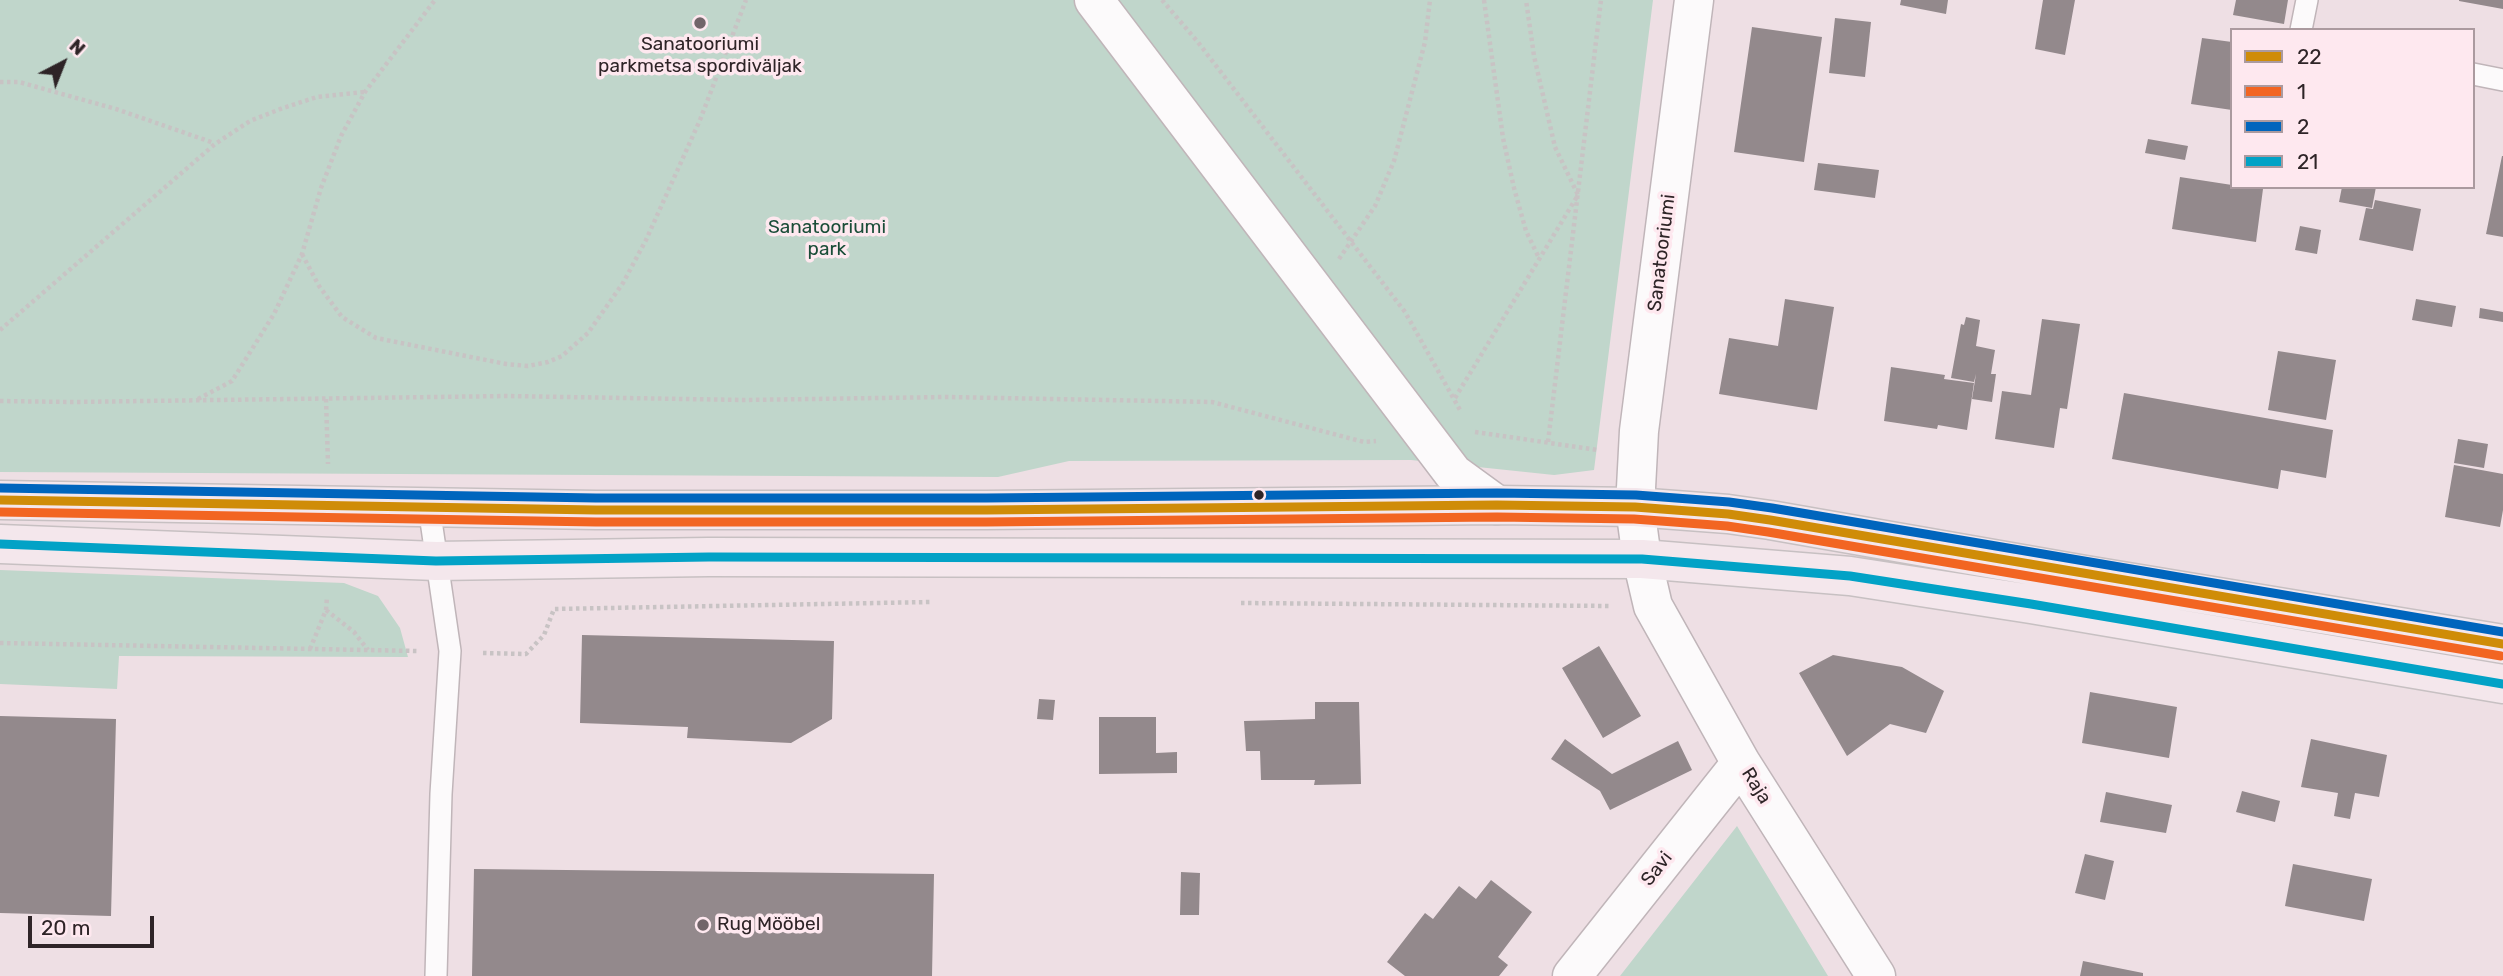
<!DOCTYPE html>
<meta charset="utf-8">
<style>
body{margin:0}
#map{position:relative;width:2503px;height:976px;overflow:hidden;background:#eedfe4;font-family:Rubik,sans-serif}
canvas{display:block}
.legend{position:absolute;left:2230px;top:28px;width:245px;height:161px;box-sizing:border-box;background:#fee8ef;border:2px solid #ab9a9f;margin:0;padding:9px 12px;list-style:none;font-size:21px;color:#2e2427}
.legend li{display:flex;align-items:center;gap:14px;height:35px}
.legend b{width:35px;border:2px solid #ab9a9f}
.north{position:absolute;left:28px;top:28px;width:70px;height:70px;-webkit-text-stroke:5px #fee8ef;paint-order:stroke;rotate:42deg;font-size:19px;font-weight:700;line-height:28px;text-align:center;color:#2e2427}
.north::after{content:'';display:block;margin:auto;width:24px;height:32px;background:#2e2427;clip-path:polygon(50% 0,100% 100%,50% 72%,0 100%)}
.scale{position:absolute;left:28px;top:916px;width:126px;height:32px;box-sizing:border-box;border:4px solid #2e2427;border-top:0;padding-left:9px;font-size:21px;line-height:24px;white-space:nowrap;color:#2e2427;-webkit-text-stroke:5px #fee8ef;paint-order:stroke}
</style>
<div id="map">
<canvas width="2503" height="976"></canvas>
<ul class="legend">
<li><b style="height:9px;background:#cf8c08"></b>22</li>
<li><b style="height:9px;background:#f26522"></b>1</li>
<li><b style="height:9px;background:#0065bd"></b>2</li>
<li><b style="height:9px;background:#02a2c6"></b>21</li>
</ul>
<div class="north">N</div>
<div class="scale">20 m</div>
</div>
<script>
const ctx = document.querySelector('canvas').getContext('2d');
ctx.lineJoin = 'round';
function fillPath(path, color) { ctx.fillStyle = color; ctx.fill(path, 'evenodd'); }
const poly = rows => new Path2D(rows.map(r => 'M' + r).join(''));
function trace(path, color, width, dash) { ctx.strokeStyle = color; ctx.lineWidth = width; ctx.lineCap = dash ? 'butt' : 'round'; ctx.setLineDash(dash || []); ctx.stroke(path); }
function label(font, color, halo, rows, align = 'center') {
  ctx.font = font + ' Rubik,sans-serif'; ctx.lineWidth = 7; ctx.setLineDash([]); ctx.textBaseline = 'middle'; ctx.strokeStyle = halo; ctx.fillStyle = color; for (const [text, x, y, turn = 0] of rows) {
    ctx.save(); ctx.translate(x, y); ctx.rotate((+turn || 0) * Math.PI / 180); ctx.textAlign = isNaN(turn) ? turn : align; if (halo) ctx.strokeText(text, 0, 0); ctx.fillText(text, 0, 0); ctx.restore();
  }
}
fillPath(poly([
 [0,0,1653,0,1594,470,1554,475,1411,460,1069,461,998,477,0,472],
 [0,570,344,583,378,596,400,628,408,657,119,656,117,689,0,684],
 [1737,826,1828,976,1620,976]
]), '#c0d6cb');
fillPath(poly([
 [1901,0,1948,0,1946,14,1900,5],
 [2043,0,2075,0,2065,55,2035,49],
 [2236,0,2288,0,2284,24,2233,15],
 [2459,0,2503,0,2503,9,2459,1],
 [1835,18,1871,22,1865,77,1829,73],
 [1752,27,1822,37,1804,162,1734,152],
 [2202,38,2232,42,2232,110,2191,104],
 [2148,139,2188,146,2185,160,2145,153],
 [2502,156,2503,156,2503,237,2486,234],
 [1818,163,1879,170,1875,198,1814,190],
 [2180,177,2232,185,2232,187,2263,189,2256,242,2172,229],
 [2342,187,2376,187,2372,208,2339,202],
 [2375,200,2421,209,2413,251,2359,240,2366,208,2373,209],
 [2300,226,2321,230,2317,254,2295,250],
 [1785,299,1834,307,1817,410,1719,394,1729,338,1778,346],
 [2416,299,2456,306,2452,327,2412,320],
 [2480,308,2503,312,2503,322,2479,318],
 [1966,317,1980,320,1976,346,1995,350,1991,374,1996,374,1992,402,1972,399,1976,374,1974,382,1951,378,1961,324,1964,325],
 [2042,319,2080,324,2067,409,2060,408,2054,448,1995,439,2002,391,2031,395],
 [2278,351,2336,360,2326,420,2268,410],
 [1891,367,1945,375,1944,379,1974,383,1967,430,1938,425,1937,429,1884,421],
 [2124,393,2333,430,2326,478,2281,470,2278,489,2112,459],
 [2458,439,2488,444,2484,468,2454,463],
 [2454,465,2503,474,2503,510,2500,527,2445,517],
 [582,635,834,641,832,719,791,743,687,738,688,727,580,723],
 [1599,646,1641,716,1603,738,1562,668],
 [1833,655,1902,667,1944,691,1926,733,1890,724,1847,756,1799,673],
 [2090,692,2177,707,2169,758,2082,743],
 [1039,699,1055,700,1053,720,1037,719],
 [1315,702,1359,702,1361,784,1314,785,1315,780,1261,780,1260,751,1246,751,1244,721,1315,719],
 [0,716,116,719,111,916,0,913],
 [1099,717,1156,717,1156,753,1177,752,1177,773,1099,774],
 [1565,739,1612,774,1678,741,1692,770,1610,810,1600,791,1551,759],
 [2311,739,2387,755,2379,797,2355,793,2350,819,2334,816,2338,793,2301,787],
 [2242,791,2280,801,2275,822,2236,812],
 [2106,792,2172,805,2166,833,2100,822],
 [2085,854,2114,861,2105,900,2075,893],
 [2293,864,2372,879,2364,921,2285,906],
 [474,869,934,874,932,976,472,976],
 [1181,872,1200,873,1199,915,1180,915],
 [1491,880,1532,912,1498,957,1508,965,1499,976,1405,976,1387,962,1425,913,1433,919,1459,886,1476,899],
 [2083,961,2143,973,2143,976,2080,976]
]), '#93898c');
const service = poly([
 [2301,30,2307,0],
 [2473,74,2503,80],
 [429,507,450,651,441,794,436,976]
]);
const minor = poly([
 [1094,0,1453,473,1497,505],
 [1694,0,1639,431,1635,507,1642,559,1653,606,1741,763,1876,976],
 [1572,976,1741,763]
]);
const trunk = poly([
 [0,500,596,510,986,510,1497,505,1635,507,1728,514,1770,520,2085,575,2503,644],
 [0,544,436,561,709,557,1642,559,1850,576,2031,604,2503,684]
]);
trace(service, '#c0b5b9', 24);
trace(minor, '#c0b5b9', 41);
trace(trunk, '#c7c0c2', 41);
trace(poly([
 [1162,0,1197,41,1405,312,1460,410],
 [1484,0,1503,138,1514,188,1526,231,1539,258],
 [0,82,19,82,116,109,214,143],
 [302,254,319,286,342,317,376,338,506,364,528,366,548,362,562,356,588,333,623,283,646,240,700,120,746,0],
 [1339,259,1375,206,1394,161,1425,42,1430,0],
 [0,330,215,144,250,121,283,108,317,97,364,92],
 [1455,398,1578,195,1555,147,1534,56,1526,0],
 [198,399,232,381,274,314,302,254,321,188,341,136,365,92,435,0],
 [326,399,328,464],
 [0,401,72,402,507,396,744,400,946,397,1212,402,1364,442,1376,441],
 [1475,432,1598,450],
 [1548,442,1601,0],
 [1241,603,1610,606],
 [326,610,354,632,368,650],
 [0,643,418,651],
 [310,649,326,610,327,597],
 [483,653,526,654,544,635,554,609,931,602]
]), '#c8c3c4', 4.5, [3.5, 3.5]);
trace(service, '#fcfafb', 21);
trace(minor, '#fcfafb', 38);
trace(trunk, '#f4e7ec', 38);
trace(poly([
 [0,500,596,510,986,510,1497,505,1635,507,1728,514,1770,520,2503,644]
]), '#cf8c08', 9);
trace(poly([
 [0,512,596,522,986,522,1497,517,1634,519,1727,526,1768,532,2501,656]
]), '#f26522', 9);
trace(poly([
 [0,488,596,498,986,498,1497,493,1636,495,1729,502,1772,508,2503,632]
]), '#0065bd', 9);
trace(poly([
 [0,544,436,561,709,557,1642,559,1850,576,2031,604,2503,684]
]), '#02a2c6', 9);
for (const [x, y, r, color] of [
 [700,23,7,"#716569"],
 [1259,495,6,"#2e2427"],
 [703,925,7,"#716569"]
]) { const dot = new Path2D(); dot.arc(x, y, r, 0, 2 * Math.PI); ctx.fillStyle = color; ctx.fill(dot); trace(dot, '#fee8ef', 2.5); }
label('19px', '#2e2427', '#fee8ef', [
 ["Sanatooriumi",700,45],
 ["parkmetsa spordiväljak",700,67],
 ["Rug Mööbel",717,925,"left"]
]);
label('19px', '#1a4d38', '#fee8ef', [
 ["Sanatooriumi",827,228],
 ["park",827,250]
]);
label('19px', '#2e2427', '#fee8ef', [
 ["Sanatooriumi",1662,253,-83],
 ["Raja",1756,786,58],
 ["Savi",1657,869,-52]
]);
</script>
